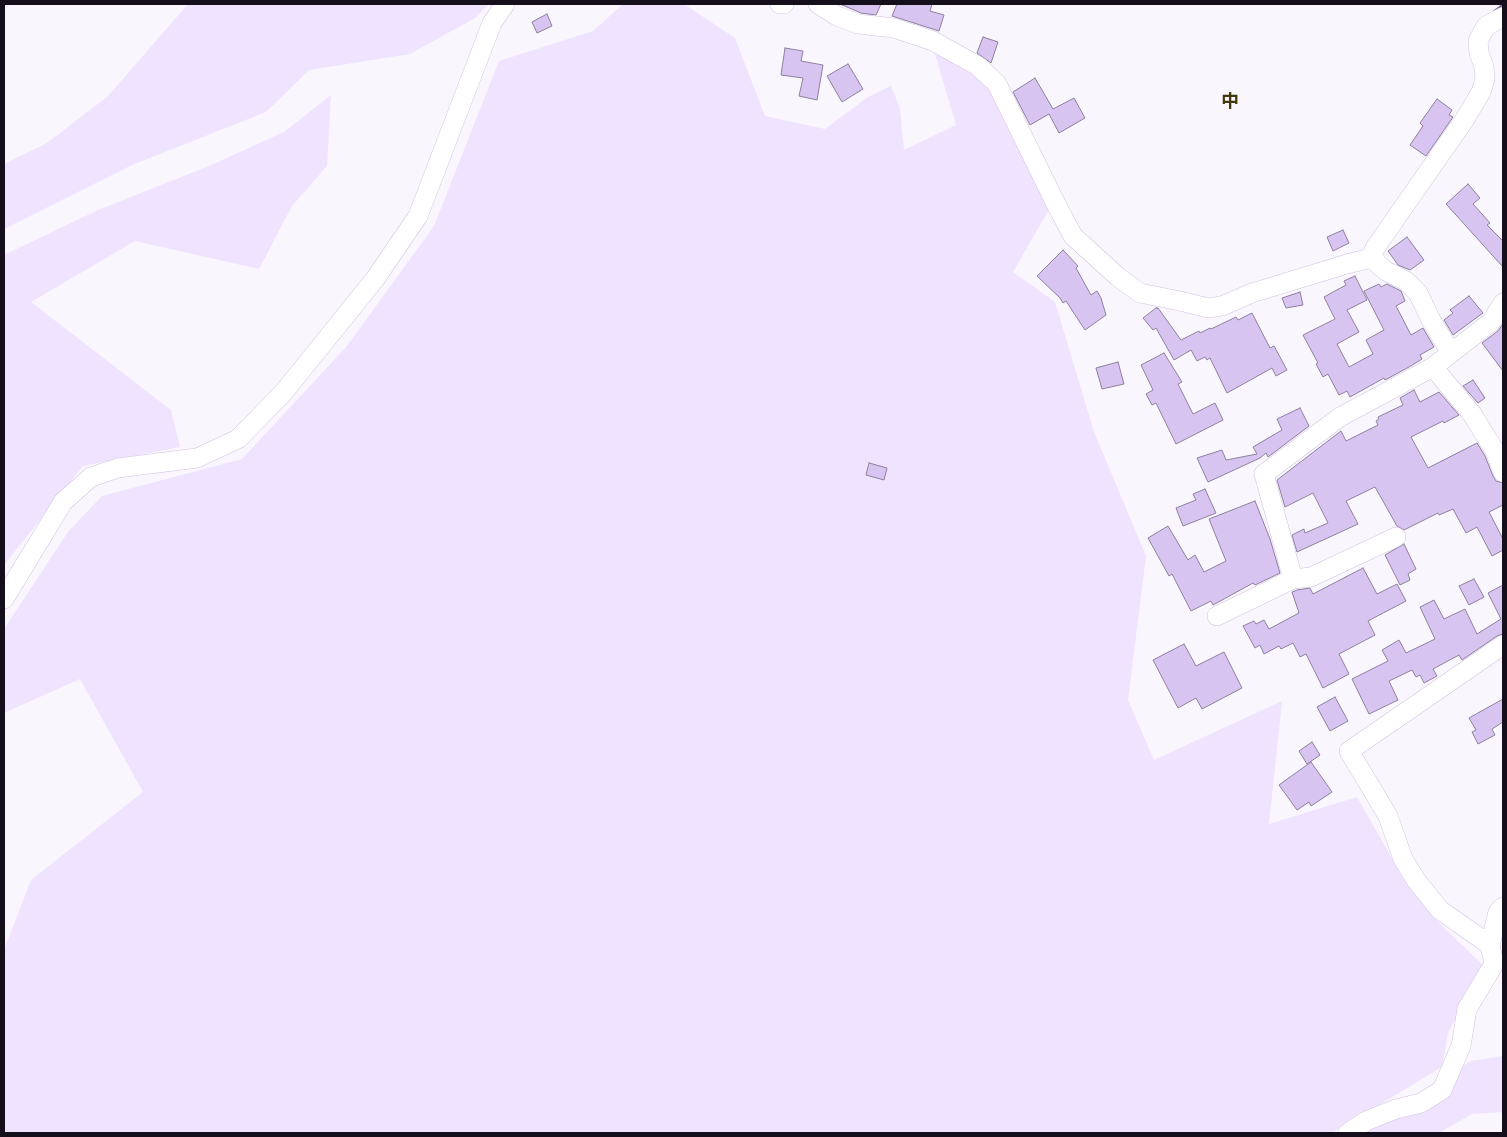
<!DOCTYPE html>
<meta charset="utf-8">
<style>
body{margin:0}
#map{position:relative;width:1507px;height:1137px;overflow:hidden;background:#f9f6fd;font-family:"IBM Plex Sans",sans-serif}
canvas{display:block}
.frame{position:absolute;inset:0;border:5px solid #140f1a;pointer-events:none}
</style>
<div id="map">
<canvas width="1507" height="1137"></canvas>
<div class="frame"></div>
</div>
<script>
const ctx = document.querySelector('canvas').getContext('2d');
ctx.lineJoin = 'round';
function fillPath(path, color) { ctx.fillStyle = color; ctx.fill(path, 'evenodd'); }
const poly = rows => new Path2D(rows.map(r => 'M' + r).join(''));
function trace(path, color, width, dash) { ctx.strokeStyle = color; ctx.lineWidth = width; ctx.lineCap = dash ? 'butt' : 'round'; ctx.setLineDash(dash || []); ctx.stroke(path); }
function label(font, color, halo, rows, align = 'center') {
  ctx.font = font + ' "IBM Plex Sans","Noto Sans JP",sans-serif'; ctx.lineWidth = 4.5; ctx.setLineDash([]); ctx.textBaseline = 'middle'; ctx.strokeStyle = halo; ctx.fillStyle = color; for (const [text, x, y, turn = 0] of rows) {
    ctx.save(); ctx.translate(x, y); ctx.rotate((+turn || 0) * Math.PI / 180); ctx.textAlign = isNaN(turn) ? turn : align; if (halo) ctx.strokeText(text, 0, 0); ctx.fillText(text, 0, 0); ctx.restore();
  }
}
fillPath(poly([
 [188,4,489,4,475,18,410,54,309,70,266,112,132,165,4,229,4,164,47,143,108,96],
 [623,4,684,4,735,38,765,116,825,129,868,97,891,86,900,108,904,150,956,125,932,44,975,70,995,91,1051,206,1013,272,1055,302,1094,432,1146,556,1128,700,1154,760,1282,701,1269,824,1357,797,1408,886,1435,919,1483,965,1448,1033,1442,1067,1332,1133,4,1133,4,950,31,880,143,792,80,679,4,713,4,629,68,532,102,496,242,459,347,346,434,226,499,61,593,31],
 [331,95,327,166,292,206,259,269,135,241,31,302,171,410,180,447,83,466,4,565,4,255,98,210,209,166,284,132],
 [1503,1056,1503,1112,1472,1114,1439,1133,1364,1133,1403,1108,1416,1105,1427,1087,1471,1061]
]), '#f0e3ff');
trace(poly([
 [1495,12,1503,6]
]), '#7b6c8c', 4.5);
const building = poly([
 [840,4,881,4,876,15,861,13,840,4],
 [897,4,932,4,930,11,944,15,939,31,892,16,897,4],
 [547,14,552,26,537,33,532,22,547,14],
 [983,37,998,42,991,63,977,53,983,37],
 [785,48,803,51,801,61,823,65,817,100,799,96,803,78,781,75,785,48],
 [848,64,863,89,842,102,827,76,848,64],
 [1035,78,1053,109,1074,98,1085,118,1059,133,1049,114,1030,125,1013,92,1035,78],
 [1437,99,1452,110,1449,115,1453,117,1426,156,1410,145,1423,126,1420,123,1437,99],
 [1468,184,1480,198,1473,204,1490,223,1487,225,1503,241,1503,267,1446,204,1468,184],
 [1343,230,1349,243,1333,251,1327,237,1343,230],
 [1407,237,1424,260,1410,270,1398,265,1388,251,1407,237],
 [1063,250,1078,266,1076,268,1091,295,1097,291,1101,298,1106,315,1085,330,1066,301,1063,303,1060,298,1037,276,1063,250],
 [1355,276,1367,300,1347,310,1359,332,1337,344,1349,367,1373,354,1366,340,1384,330,1364,291,1379,284,1381,287,1387,284,1401,291,1405,301,1396,306,1411,335,1423,328,1434,347,1420,355,1422,359,1409,367,1385,380,1384,378,1350,397,1347,391,1339,395,1328,374,1323,377,1316,364,1318,363,1303,335,1335,319,1324,297,1346,285,1344,281,1355,276],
 [1300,292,1303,305,1286,308,1282,298,1300,292],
 [1469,296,1483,313,1453,335,1444,320,1453,313,1450,310,1469,296],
 [1156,308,1158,308,1181,340,1199,331,1200,333,1210,328,1211,329,1236,317,1238,320,1252,313,1270,348,1274,346,1287,370,1276,376,1272,368,1227,393,1210,358,1207,360,1205,357,1197,361,1191,350,1174,360,1156,328,1153,330,1143,318,1156,308],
 [1503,324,1503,371,1482,343,1498,331,1503,324],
 [1164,353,1182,382,1178,384,1193,414,1215,403,1223,420,1176,444,1156,403,1152,405,1146,394,1153,390,1141,365,1164,353],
 [1118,362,1124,384,1102,389,1096,368,1118,362],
 [1473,380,1485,398,1478,403,1463,386,1473,380],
 [1414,390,1420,402,1439,392,1459,415,1444,423,1443,421,1411,437,1428,468,1477,443,1485,456,1493,476,1496,481,1503,483,1503,505,1489,512,1503,539,1503,550,1492,556,1477,527,1466,533,1453,509,1439,515,1438,513,1404,530,1397,526,1375,487,1346,501,1358,524,1297,552,1292,535,1304,529,1305,533,1328,523,1313,493,1285,507,1277,480,1341,431,1346,441,1378,425,1376,421,1379,419,1378,417,1403,405,1400,398,1414,390],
 [1300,408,1309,426,1268,457,1266,453,1260,458,1208,482,1197,458,1222,450,1226,460,1257,454,1253,447,1282,430,1277,419,1300,408],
 [869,463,887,468,884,480,866,475,869,463],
 [1205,489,1216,513,1183,526,1176,508,1196,500,1193,494,1205,489],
 [1255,501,1270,539,1280,573,1255,585,1253,583,1213,605,1211,601,1191,611,1172,574,1169,576,1148,538,1168,526,1188,560,1195,555,1204,572,1226,561,1209,519,1255,501],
 [1404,544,1416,569,1408,574,1410,580,1400,585,1385,555,1404,544],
 [1363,568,1377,594,1397,584,1406,601,1368,621,1375,635,1339,654,1349,674,1323,688,1306,654,1300,657,1293,643,1281,649,1279,646,1264,654,1260,645,1255,648,1243,626,1254,621,1256,624,1264,620,1269,629,1299,613,1292,592,1297,590,1310,588,1313,594,1363,568],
 [1474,579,1484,597,1469,605,1459,586,1474,579],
 [1503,585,1503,634,1497,636,1462,660,1459,655,1433,669,1437,676,1424,683,1420,675,1416,677,1412,670,1389,681,1398,700,1369,714,1352,679,1388,661,1382,650,1399,640,1406,653,1435,639,1420,607,1434,600,1444,619,1465,609,1477,634,1501,619,1488,593,1503,585],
 [1184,644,1196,666,1224,652,1242,688,1202,709,1196,698,1178,708,1153,660,1184,644],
 [1335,697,1348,721,1330,731,1317,707,1335,697],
 [1503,699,1503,722,1492,729,1495,735,1478,744,1472,732,1476,730,1469,718,1503,699],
 [1312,742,1320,755,1307,764,1299,751,1312,742],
 [1311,762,1332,792,1311,806,1309,802,1297,810,1279,785,1311,762]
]);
fillPath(building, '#d8c4f0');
trace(building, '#8e809e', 1);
const minor = poly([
 [780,4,784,4],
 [818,4,837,16,858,24,894,28,933,41,978,66,997,84,1058,208,1073,236,1118,277,1140,293,1180,301,1208,308,1222,306,1252,293,1347,264,1371,258],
 [1371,258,1375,248,1465,119,1481,92,1485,79,1484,67,1479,53,1478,41,1486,26,1503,17],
 [1371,258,1386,271,1406,281,1418,293,1431,320,1451,353],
 [1433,367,1472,414,1495,451,1503,472],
 [1293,579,1311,577,1396,537],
 [4,599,63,502,91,477,118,468,197,458,238,439,283,393,375,279,418,216,492,23,505,4],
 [1217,616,1293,579,1264,474,1340,417,1433,367,1491,322,1503,303],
 [1490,945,1440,910,1416,880,1403,859,1388,816,1349,751,1503,645],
 [1348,1133,1366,1121,1396,1109,1421,1103,1442,1090,1461,1046,1467,1009,1494,964,1490,945,1498,912,1503,907]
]);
trace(minor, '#d1c2e2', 20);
trace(minor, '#fff', 19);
label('bold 18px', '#41380d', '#f9f6fd', [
 ["中",1230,102]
]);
</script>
